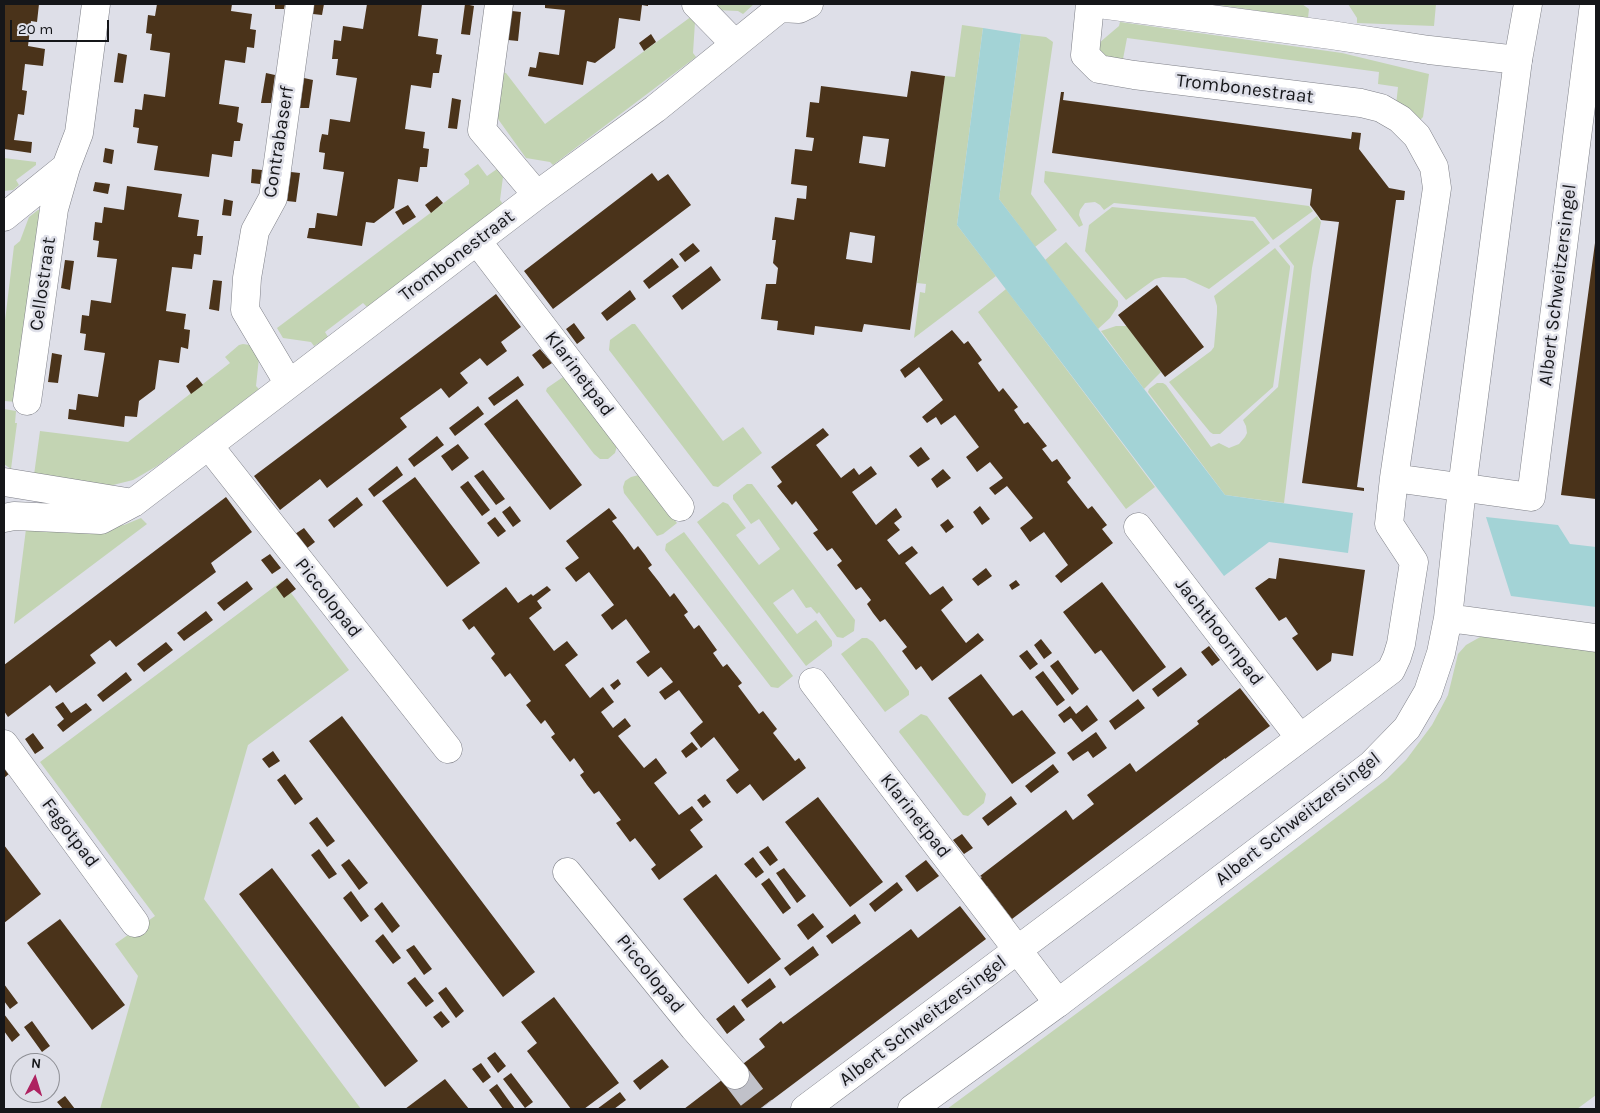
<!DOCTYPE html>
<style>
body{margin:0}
#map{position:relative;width:1600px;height:1113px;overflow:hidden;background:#dedfe8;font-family:Karla,sans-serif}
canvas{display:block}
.frame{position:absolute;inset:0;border:5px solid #151619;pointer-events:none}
.north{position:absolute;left:10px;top:1053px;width:50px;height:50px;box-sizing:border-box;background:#dedfe8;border:1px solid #8e8f95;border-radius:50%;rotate:5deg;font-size:14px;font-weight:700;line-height:20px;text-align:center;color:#151619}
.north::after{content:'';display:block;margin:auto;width:18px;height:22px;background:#ae2361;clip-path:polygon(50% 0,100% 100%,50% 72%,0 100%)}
.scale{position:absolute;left:10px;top:20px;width:99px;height:22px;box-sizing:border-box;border:2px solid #151619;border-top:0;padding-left:6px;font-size:15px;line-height:18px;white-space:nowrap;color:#151619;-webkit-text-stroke:4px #dedfe8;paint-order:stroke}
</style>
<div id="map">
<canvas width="1600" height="1113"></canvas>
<div class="frame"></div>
<div class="north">N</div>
<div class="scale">20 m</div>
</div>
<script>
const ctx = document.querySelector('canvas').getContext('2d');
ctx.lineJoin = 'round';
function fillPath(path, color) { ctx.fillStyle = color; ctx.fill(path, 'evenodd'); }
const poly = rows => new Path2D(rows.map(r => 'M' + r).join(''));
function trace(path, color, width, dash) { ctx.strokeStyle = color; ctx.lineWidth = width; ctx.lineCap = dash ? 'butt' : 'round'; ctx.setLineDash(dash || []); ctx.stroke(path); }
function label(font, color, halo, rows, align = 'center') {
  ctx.font = font + ' Karla,sans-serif'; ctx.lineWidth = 5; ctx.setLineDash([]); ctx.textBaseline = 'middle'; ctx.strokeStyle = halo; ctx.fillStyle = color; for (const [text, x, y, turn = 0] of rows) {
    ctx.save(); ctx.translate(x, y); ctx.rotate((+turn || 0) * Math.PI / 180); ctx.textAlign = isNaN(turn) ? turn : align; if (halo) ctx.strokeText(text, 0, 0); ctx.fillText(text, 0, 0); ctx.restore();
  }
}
fillPath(poly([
 [711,4,754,4,743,14,738,11,716,10],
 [1211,4,1302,4,1309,9,1308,18],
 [1348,4,1436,4,1434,26,1357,23,1357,18],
 [692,16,695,22,693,53,696,57,553,165,550,162,526,158,498,119,496,115,501,72,506,73,545,124],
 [1120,22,1342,53,1429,74,1423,117,1418,122,1396,105,1398,87,1378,84,1379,72,1127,38,1123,59,1108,60,1100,51,1099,43,1119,26],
 [962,25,983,28,957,225,996,276,914,338,920,292,925,293,926,284,917,283,945,76,955,77],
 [1021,34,1046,37,1053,42,1031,194,1057,230,1035,247,999,199],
 [4,158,36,162,36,165,16,180,19,185,13,190,4,191],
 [478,164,487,176,497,169,503,177,500,200,503,204,367,307,363,303,325,332,328,337,314,346,311,342,283,338,277,328,469,184,469,180,464,174],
 [1045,171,1309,206,1313,211,1273,240,1255,217,1114,203,1104,210,1100,205,1095,202,1085,203,1080,210,1079,215,1083,225,1079,227,1044,182],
 [1112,207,1253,221,1270,243,1209,289,1185,278,1163,277,1155,279,1126,300,1085,251,1089,225],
 [38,210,41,210,18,402,4,401,4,329,14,246,20,241,29,217],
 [1317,216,1321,222,1312,268,1284,503,1225,495,1148,392,1149,389,1157,383,1163,383,1166,385,1211,447,1219,443,1229,448,1239,444,1245,437,1247,433,1246,426,1243,420,1278,387,1294,266,1279,246],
 [1066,242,1118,301,1118,306,1110,318,1098,329,1045,260],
 [1275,248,1290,266,1290,268,1273,387,1220,434,1213,434,1210,432,1169,382,1211,351,1214,347,1217,313,1217,306,1214,296],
 [1006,289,1155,487,1126,509,978,312],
 [632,324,635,324,723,441,743,427,762,453,718,487,713,486,609,350,610,340],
 [1116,326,1127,326,1161,372,1144,389,1101,331],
 [243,344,250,345,259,358,256,386,259,389,157,466,133,480,109,486,34,475,40,431,128,442,230,363,225,357,239,345],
 [566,375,617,446,615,453,608,459,600,459,594,454,546,391,547,388],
 [4,409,16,411,15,423,17,423,11,469,4,464],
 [639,475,677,523,663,534,657,536,624,493,623,487,625,481,631,477],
 [747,484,752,484,855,620,854,631,843,638,837,637,819,612,817,614,811,607,806,608,793,589,773,603,797,634,816,620,832,641,832,646,806,666,697,522,723,502,728,504,746,528,736,535,759,565,780,549,759,519,751,524,733,499,733,495],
 [141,518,147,524,14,624,26,529,100,528,124,525],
 [684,532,793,676,778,688,771,687,665,550,666,544],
 [282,581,349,670,248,745,204,899,361,1109,100,1109,138,976,115,944,155,916,40,762],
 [1482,636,1596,646,1596,1095,1577,1109,947,1109,1145,963,1387,779,1406,760,1432,725,1448,695,1458,654,1466,645],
 [862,638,867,638,873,642,909,691,909,695,885,712,841,654],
 [921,714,927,716,986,794,984,803,968,816,963,815,899,732,900,730]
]), '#c3d4b3');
fillPath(poly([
 [983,28,1021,34,999,199,1225,495,1353,513,1348,553,1269,542,1224,576,957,225],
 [1486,517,1558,525,1570,544,1596,547,1596,607,1511,596]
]), '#a3d3d6');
fillPath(poly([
 [4,4,39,4,37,22,31,21,28,46,45,49,43,66,25,64,22,90,27,91,24,115,18,114,14,140,32,142,31,153,4,149],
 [157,4,232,4,231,11,252,14,250,29,256,30,254,48,247,47,245,63,225,60,219,104,239,107,237,122,243,124,240,141,234,141,232,157,212,154,209,177,154,170,158,146,137,143,139,128,133,127,135,109,142,110,144,94,165,97,170,53,150,50,152,34,146,33,148,15,155,16],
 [275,4,285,4,284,9,275,9],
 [314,4,324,4,322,15,313,14],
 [367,4,422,4,418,36,438,39,436,54,442,55,439,73,433,73,431,88,411,85,405,129,425,132,423,148,429,149,427,167,420,167,418,182,398,179,394,208,374,223,366,222,362,246,307,238,309,228,315,228,317,213,337,216,344,172,323,169,325,153,319,152,320,143,322,134,328,135,330,119,350,122,357,78,336,75,338,59,332,59,333,50,334,40,341,41,343,26,363,29],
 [465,4,474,6,470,35,461,34],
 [545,4,648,4,648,6,642,5,640,21,619,18,615,48,595,63,587,61,583,85,528,76,530,67,536,68,539,52,559,55,565,10,545,8],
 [512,11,521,12,518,41,508,40],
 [651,34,656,42,644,51,639,43],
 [118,53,127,55,123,83,114,82],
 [911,71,945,76,910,330,864,324,862,332,815,326,814,335,777,330,778,321,761,319,766,284,776,284,778,268,773,263,776,240,772,240,775,217,794,220,797,198,806,199,807,186,791,184,795,149,812,151,814,138,806,137,810,102,819,103,821,86,907,97],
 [863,136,889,139,885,167,859,163],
 [850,232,875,236,872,263,846,259],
 [266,73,275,75,271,103,261,103],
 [304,78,313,80,309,108,300,108],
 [1061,92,1064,92,1063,100,1351,139,1352,132,1361,133,1359,149,1389,188,1405,191,1404,200,1396,200,1357,487,1364,488,1364,491,1302,483,1339,222,1321,220,1316,213,1310,205,1312,189,1052,153],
 [452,98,461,100,457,129,448,128],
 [105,148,114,150,112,164,103,162],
 [252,169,262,170,260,184,251,183],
 [291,172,300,173,296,202,287,201],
 [652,173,658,181,668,174,691,205,553,309,524,271],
 [95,182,110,184,108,194,93,191],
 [127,186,182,194,178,217,199,220,197,236,203,236,201,255,194,254,192,269,172,267,166,311,186,314,184,329,190,330,188,349,181,347,179,363,159,360,155,389,139,401,137,417,125,416,124,427,68,419,69,409,76,410,78,394,98,397,105,353,84,350,86,334,80,333,81,325,82,315,89,316,91,300,111,303,117,259,97,257,99,241,93,240,95,222,102,223,104,207,124,210],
 [437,196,443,203,431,213,425,205],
 [224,199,233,201,231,216,222,215],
 [408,205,416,217,403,225,395,212],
 [693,243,700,251,685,262,679,254],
 [1595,243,1596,243,1596,499,1561,495],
 [672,258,679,267,649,289,643,281],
 [65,260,74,261,70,290,61,288],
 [711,266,721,280,682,310,672,296],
 [213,280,222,281,219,311,209,309],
 [1157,285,1204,347,1165,377,1118,315],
 [630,290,636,299,607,321,601,313],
 [496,294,521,327,501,342,507,351,487,366,480,358,460,373,468,383,449,398,441,388,400,418,407,427,386,443,327,488,320,479,280,510,254,476],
 [574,323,585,338,577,344,566,329],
 [952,330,964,344,968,341,982,360,978,363,988,377,999,392,1003,388,1018,407,1014,410,1024,424,1028,422,1047,446,1042,449,1052,462,1057,459,1071,478,1067,482,1088,509,1092,506,1107,525,1102,529,1113,543,1061,583,1055,576,1068,565,1044,532,1030,542,1020,528,1033,518,1007,486,995,495,989,488,1003,478,990,462,977,472,966,457,979,447,955,415,941,425,936,417,927,423,922,417,943,400,919,367,905,378,900,370],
 [540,349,552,363,543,369,532,355],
 [52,353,62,355,58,383,48,382],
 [518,376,524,385,494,406,488,398],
 [197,377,203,385,191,394,186,386],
 [517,399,582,485,550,510,484,424],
 [478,406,484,414,455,436,449,428],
 [823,428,829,435,816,445,841,478,854,468,859,475,871,466,877,474,852,492,876,525,896,508,902,517,894,523,900,530,887,540,899,555,912,546,918,553,905,563,930,595,943,586,953,600,941,610,953,626,966,643,978,633,984,640,932,681,921,666,916,670,902,651,907,647,885,619,880,622,873,613,867,604,871,600,861,587,856,590,837,565,842,561,832,548,827,551,813,533,818,530,796,501,792,505,777,486,782,482,771,467],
 [437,436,444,445,414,467,408,459],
 [458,444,469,458,452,471,441,456],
 [921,447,930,459,918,467,909,456],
 [397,466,403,475,374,497,368,489],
 [943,469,951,478,937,488,931,479],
 [483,470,505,499,496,505,474,476],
 [415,477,480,563,447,587,382,501],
 [468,481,490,510,482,516,460,487],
 [226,497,252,532,211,563,216,572,116,647,110,640,90,655,96,663,56,693,50,685,8,717,4,711,4,665],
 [357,497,363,505,334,528,328,520],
 [510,506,521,521,513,527,502,512],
 [980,506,990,519,982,525,973,512],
 [609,508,617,518,612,521,623,535,634,550,638,546,645,555,652,565,648,568,659,582,670,597,674,593,688,612,684,615,694,629,699,625,717,650,713,653,723,667,727,664,742,683,738,686,759,714,763,711,777,729,773,733,795,761,799,758,806,768,763,801,750,784,737,794,731,787,726,780,739,770,714,737,701,748,690,733,703,722,679,690,665,700,659,692,673,682,661,667,648,677,636,662,650,652,626,619,612,630,606,622,601,615,614,605,589,572,576,582,565,568,579,558,566,541],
 [495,517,506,531,498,537,487,523],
 [948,519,954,527,946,533,940,525],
 [304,528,315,542,306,549,295,534],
 [270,554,281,568,272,574,261,560],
 [1279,558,1365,570,1353,656,1332,653,1331,661,1317,671,1292,638,1298,634,1286,617,1279,621,1255,588,1269,578,1276,579],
 [986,568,992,576,978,586,972,579],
 [287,578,296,589,284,598,276,587],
 [1016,580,1020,585,1012,590,1009,585],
 [247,581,253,589,224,611,217,603],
 [1102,582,1166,667,1133,692,1101,650,1095,654,1063,612],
 [547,586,551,590,537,601,542,608,529,618,554,651,567,641,578,655,565,665,590,698,603,687,608,694,614,702,601,712,613,728,625,718,631,726,618,736,644,768,656,758,667,773,654,783,679,815,692,806,703,820,690,830,703,847,659,880,651,869,656,865,635,838,630,842,616,823,621,820,599,791,594,794,587,785,580,775,584,772,574,758,570,762,551,737,555,734,545,720,541,724,533,714,526,705,531,701,510,673,505,677,498,667,491,658,495,654,474,626,469,630,462,620,506,587,518,603,531,594,533,596],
 [206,611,213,620,184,641,177,633],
 [1041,639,1052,653,1044,659,1034,645],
 [166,642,173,650,144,672,137,664],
 [1209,646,1220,660,1212,666,1201,652],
 [1027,650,1038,664,1030,670,1019,656],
 [1058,660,1079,689,1072,695,1050,666],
 [1181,667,1187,675,1158,697,1152,689],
 [1043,671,1065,700,1057,706,1035,677],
 [126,672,132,680,103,702,97,695],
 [981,674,1013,716,1022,710,1056,753,1012,784,948,698],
 [618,679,621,684,614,690,610,685],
 [1240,688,1270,726,1225,759,1225,758,1012,919,987,886,983,888,977,881,982,877,980,876,1066,810,1073,820,1094,804,1087,795,1130,763,1136,772,1199,724,1197,721],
 [1138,699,1145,708,1115,730,1109,721],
 [63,702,71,713,86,703,92,710,63,732,57,725,64,719,55,707],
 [1087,705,1098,720,1082,732,1071,718,1064,723,1058,715,1070,706,1076,714],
 [342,716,535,972,503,997,309,741],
 [1096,732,1107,748,1093,758,1088,751,1073,761,1067,753],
 [33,733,44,748,35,754,25,739],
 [692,742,698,749,686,758,681,751],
 [273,751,280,761,269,768,262,759],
 [4,764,10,773,4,778],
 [1053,764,1059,772,1031,793,1025,786],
 [285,774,303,799,295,805,277,780],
 [705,794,711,802,703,808,697,800],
 [1011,796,1017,804,988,826,982,818],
 [818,797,883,882,850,907,785,822],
 [317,817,335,841,327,847,309,823],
 [962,834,973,848,964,854,953,840],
 [4,845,41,894,4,923],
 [768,846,778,860,770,866,759,852],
 [319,849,337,874,329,879,311,855],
 [753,857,764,872,756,878,744,864],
 [349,859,368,883,359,890,341,865],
 [926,860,939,876,917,892,905,876],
 [272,868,418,1061,385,1087,239,894],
 [784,868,806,896,797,903,776,873],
 [716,874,781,959,748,984,683,899],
 [769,878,791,908,783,914,761,884],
 [897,882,903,890,875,912,869,904],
 [351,891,369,916,361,922,343,898],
 [382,902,400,926,392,933,374,909],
 [960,906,986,939,760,1109,684,1109,765,1047,759,1039,781,1021,783,1024,911,929,918,938],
 [813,913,824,927,808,940,797,925],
 [855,914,861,923,832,944,826,936],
 [60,919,125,1005,92,1030,27,943],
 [383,934,401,958,393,964,375,941],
 [414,945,432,969,424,975,406,950],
 [813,946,819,955,790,976,784,968],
 [415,977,434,1001,426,1007,407,983],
 [770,978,776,987,747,1008,741,1000],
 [4,984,18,1003,10,1009,4,1001],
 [446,987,464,1011,456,1018,438,993],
 [554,997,619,1083,584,1109,571,1109,527,1051,537,1043,521,1022],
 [734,1005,745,1020,727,1034,716,1019],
 [441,1011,450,1022,442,1028,433,1017],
 [4,1014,20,1035,12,1042,4,1031],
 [32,1021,50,1046,42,1052,24,1027],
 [495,1052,506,1066,498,1073,487,1058],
 [34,1054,40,1063,28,1063,26,1060],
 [662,1059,669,1067,640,1090,633,1081],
 [481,1063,491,1077,483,1083,472,1069],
 [511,1073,533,1102,525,1108,503,1079],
 [445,1079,469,1109,405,1109],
 [497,1084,507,1098,515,1109,503,1109,489,1090],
 [620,1092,626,1100,614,1109,597,1109],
 [65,1096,75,1109,63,1109,57,1102]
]), '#4a331a');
trace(poly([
 [735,1075,761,1109]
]), '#c0c1c9', 28, [28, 14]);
const street = poly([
 [499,4,482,130,537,195],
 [696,4,735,44],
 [1099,4,1331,35,1429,50,1518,60],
 [780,8,799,9,809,4],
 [4,217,66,167,79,133,96,4],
 [477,241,680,507],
 [289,384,245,310,247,278,255,231,273,198,300,4],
 [27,401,54,209,66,167],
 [209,446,448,749],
 [1394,478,1531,497,1594,4],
 [4,482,133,503],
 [4,518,14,516,101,520,133,503,537,195,655,109,780,8,782,4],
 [1138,527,1300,738],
 [813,682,1058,1003],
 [4,744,135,923],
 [567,872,694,1028,735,1075],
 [805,1109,1391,670,1397,657,1401,644,1414,562,1389,524,1394,478,1437,188,1434,167,1417,136,1400,119,1381,108,1361,103,1134,75,1099,69,1085,55,1090,4]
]);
const secondary = poly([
 [1448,618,1596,638],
 [912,1109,1058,1003,1371,765,1407,728,1428,692,1441,653,1448,618,1462,488,1518,60,1528,4]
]);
trace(street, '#7f8088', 29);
trace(secondary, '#7f8088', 29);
trace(street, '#fff', 28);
trace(secondary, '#fff', 28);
label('19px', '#151619', '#dedfe8', [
 ["Trombonestraat",1245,89,7],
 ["Contrabaserf",279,142,-81],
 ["Trombonestraat",457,256,-37],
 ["Cellostraat",43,284,-82],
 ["Albert Schweitzersingel",1558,285,-83],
 ["Klarinetpad",579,374,53],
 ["Piccolopad",328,598,52],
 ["Jachthoornpad",1219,632,52],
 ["Klarinetpad",915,816,52],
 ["Albert Schweitzersingel",1298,819,-38],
 ["Fagotpad",70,833,53],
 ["Piccolopad",650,974,51],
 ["Albert Schweitzersingel",923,1021,-37]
]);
</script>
